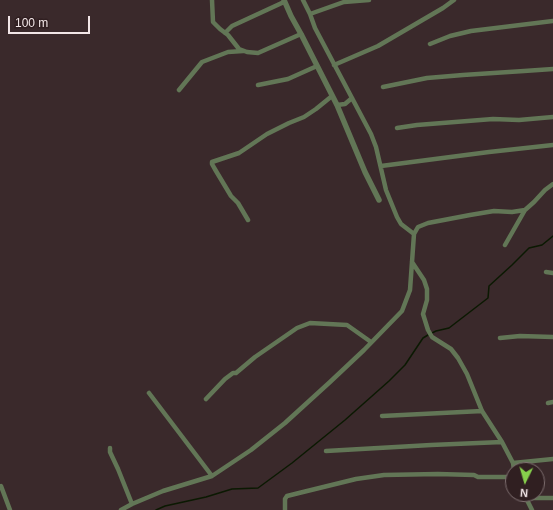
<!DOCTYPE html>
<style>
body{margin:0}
#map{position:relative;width:553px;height:510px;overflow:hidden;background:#3a292b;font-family:Arial,sans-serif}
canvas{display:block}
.north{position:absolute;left:505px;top:462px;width:40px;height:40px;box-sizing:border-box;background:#301f21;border:1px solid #7e6f70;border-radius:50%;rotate:185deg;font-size:11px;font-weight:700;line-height:16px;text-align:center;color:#f2e6e7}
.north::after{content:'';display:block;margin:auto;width:14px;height:18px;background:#86cf4c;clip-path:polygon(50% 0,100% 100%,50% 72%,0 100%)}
.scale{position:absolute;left:8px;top:16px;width:82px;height:18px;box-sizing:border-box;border:2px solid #f2e6e7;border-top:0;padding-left:5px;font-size:12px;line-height:14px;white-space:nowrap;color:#f2e6e7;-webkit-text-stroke:3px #301f21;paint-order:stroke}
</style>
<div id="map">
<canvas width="553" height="510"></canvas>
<div class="north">N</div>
<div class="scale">100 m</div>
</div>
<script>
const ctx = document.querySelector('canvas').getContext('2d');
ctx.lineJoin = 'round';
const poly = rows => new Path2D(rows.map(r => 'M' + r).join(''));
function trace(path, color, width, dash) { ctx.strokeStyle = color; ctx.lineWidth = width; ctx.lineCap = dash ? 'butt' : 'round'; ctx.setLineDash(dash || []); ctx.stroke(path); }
trace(poly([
 [432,333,436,331,449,328,488,298,489,286,512,265,529,248,542,245,553,236],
 [156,510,165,506,206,497,232,489,258,488,292,463,345,420,389,381,405,365,423,338,428,335]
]), '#0b1902', 1.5);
trace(poly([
 [212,0,213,22,220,29,228,35,239,49,247,52,258,53,301,34],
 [303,0,310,14,315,28,371,134,376,147,386,190,397,217,401,224,414,234],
 [310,14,344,2,369,0],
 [225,33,232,26,284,2],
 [430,44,450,36,471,31,553,21],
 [334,65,378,46,443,8,454,0],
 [258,85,288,79,317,66],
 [383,87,427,78,463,75,524,71,553,69],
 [179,90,202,62,228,52,243,51],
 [337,105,345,104,352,98],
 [397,128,417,125,493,119,519,120,553,117],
 [381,166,489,152,553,145],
 [248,220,238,203,231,196,216,171,212,164,212,162,239,153,267,134,289,123,304,117,316,109,332,96],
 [505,245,525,210],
 [412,262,424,280,427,289,427,300,423,314,428,330,432,337,451,349,458,358,467,374,482,411,502,442,513,463,514,470],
 [546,272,553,273],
 [500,338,520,336,553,337],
 [149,393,212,476],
 [206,399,225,379,233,373,236,373,255,357,297,328,310,323,347,325,371,342],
 [548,403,553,402],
 [382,416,482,411],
 [110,448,110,452,118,469,132,504],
 [326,451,431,445,502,442],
 [513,463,553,459],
 [1,486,10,510],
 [524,494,532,510],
 [526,498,553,498],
 [121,510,132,504,163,491,212,476,251,450,285,423,330,382,364,350,402,311,410,290,414,234,418,227,428,223,470,215,494,211,512,212,525,210,534,202,545,190,553,184],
 [285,510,285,499,287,496,299,493,356,479,384,475,438,474,474,475,478,477,513,477]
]), '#627656', 4.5);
trace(poly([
 [284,0,291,16,301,34,337,105,365,172,379,200]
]), '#627656', 5.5);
</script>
